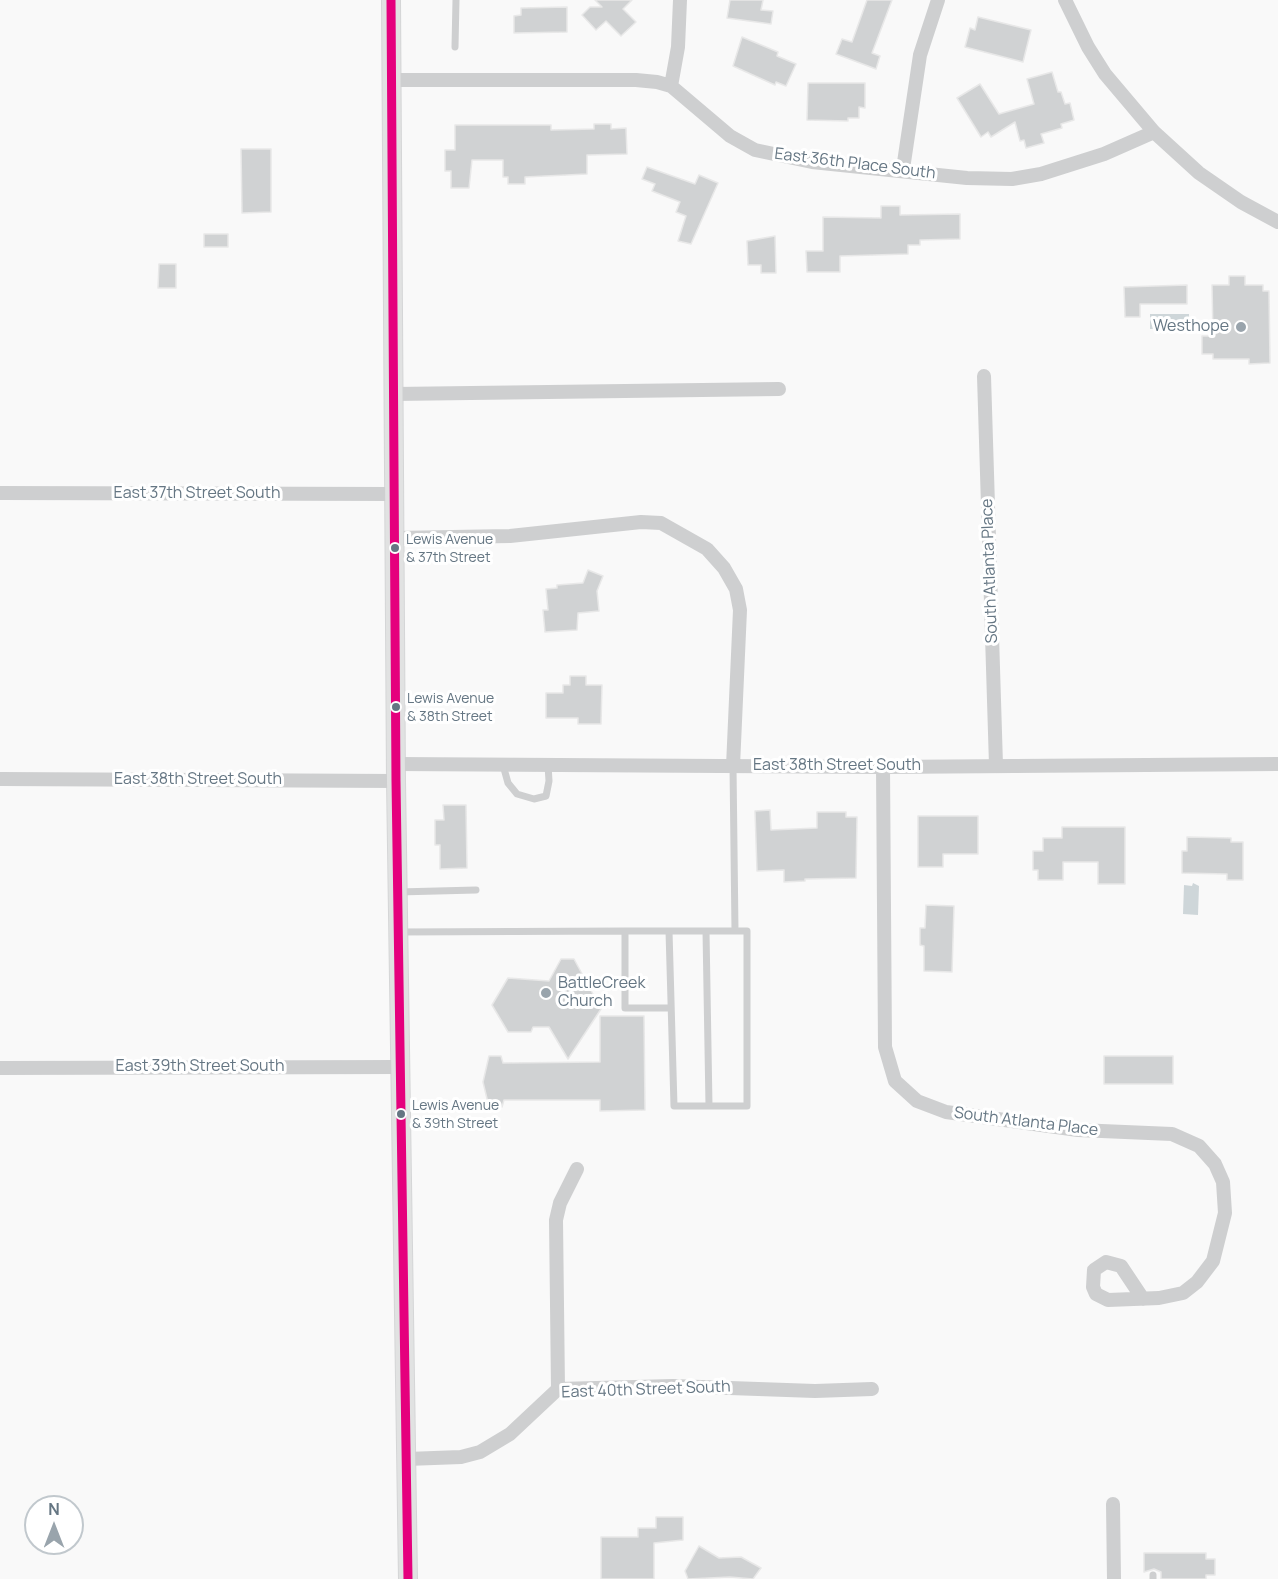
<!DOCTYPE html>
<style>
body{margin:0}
#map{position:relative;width:1278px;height:1579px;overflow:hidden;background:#f9f9f9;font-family:Manrope,sans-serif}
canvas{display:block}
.north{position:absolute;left:24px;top:1495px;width:60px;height:60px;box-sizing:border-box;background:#fff;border:2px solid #c1c8cd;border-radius:50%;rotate:0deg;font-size:16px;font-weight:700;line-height:24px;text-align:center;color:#657683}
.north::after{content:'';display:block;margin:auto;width:21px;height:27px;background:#99a4ac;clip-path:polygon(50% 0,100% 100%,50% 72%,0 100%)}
</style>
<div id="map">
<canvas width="1278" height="1579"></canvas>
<div class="north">N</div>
</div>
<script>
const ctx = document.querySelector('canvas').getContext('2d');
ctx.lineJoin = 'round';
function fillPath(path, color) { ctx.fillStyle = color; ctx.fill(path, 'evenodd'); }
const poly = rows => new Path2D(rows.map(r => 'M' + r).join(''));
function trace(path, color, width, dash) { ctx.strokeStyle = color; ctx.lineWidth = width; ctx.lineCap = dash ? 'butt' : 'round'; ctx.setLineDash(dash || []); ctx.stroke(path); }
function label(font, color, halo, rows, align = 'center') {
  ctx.font = font + ' Manrope,sans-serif'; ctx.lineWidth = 6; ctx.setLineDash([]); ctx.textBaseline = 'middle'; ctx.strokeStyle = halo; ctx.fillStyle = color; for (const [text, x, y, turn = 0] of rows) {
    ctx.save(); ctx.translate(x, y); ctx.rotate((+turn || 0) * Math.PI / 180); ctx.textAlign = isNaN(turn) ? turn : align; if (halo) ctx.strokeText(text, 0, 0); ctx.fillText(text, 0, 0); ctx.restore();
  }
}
fillPath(poly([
 [1150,314,1189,314,1189,318,1186,319,1186,329,1150,329],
 [1193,883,1199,886,1198,915,1183,914,1184,885,1192,886]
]), '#ced6d9');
const building = poly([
 [595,0,632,0,623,9,636,22,621,36,606,21,596,30,582,15,590,7,602,7,595,0],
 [730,0,763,0,761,10,773,11,771,24,727,18,730,0],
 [867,0,892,0,872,53,880,56,876,69,836,54,842,39,852,42,867,0],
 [567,7,567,32,514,33,514,16,521,15,521,8,567,7],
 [978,17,1031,30,1023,62,965,47,970,28,975,30,978,17],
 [742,37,778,52,777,56,796,64,786,86,776,82,775,85,733,66,742,37],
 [1052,72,1058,92,1061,92,1065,104,1070,103,1074,120,1061,124,1062,128,1041,134,1044,143,1026,148,1024,140,1020,141,1015,122,991,137,988,132,981,137,957,98,980,84,999,114,1034,104,1027,79,1052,72],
 [808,83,865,83,865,108,859,107,859,118,848,118,848,121,807,120,808,83],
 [594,124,611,124,611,129,626,128,627,154,587,155,587,174,525,177,525,184,508,184,508,177,503,177,503,160,472,160,469,188,451,188,451,171,445,171,445,150,455,150,455,125,551,125,551,130,594,129,594,124],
 [241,149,271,149,271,212,242,213,241,149],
 [647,167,695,184,699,175,718,183,691,244,678,241,686,216,676,212,680,202,652,191,655,184,642,179,647,167],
 [881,206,900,206,900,215,960,214,960,239,920,240,920,245,908,245,908,254,840,256,840,272,807,272,806,251,823,251,823,217,881,218,881,206],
 [204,234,228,234,228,247,204,247,204,234],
 [775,236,776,273,761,273,761,265,748,265,747,241,775,236],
 [159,264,176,264,176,288,158,288,159,264],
 [1229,276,1245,276,1245,285,1263,285,1263,291,1269,291,1270,363,1249,364,1249,359,1213,359,1213,354,1202,354,1202,336,1213,336,1212,285,1229,285,1229,276],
 [1187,285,1187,304,1140,304,1140,317,1125,317,1124,287,1187,285],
 [588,570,603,576,597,591,599,611,578,613,577,630,545,632,543,610,548,610,546,589,557,588,557,585,583,583,588,570],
 [570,676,586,676,586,685,602,685,601,724,578,724,578,718,546,718,546,693,563,693,563,685,570,685,570,676],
 [443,805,466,805,467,868,440,869,440,845,435,845,435,820,444,820,443,805],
 [770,810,771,830,817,828,817,812,846,812,846,817,857,817,856,878,805,879,805,881,784,882,784,870,757,871,755,811,770,810],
 [918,816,978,816,978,854,943,854,943,867,918,867,918,816],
 [1062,827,1125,827,1125,884,1098,884,1098,862,1063,862,1063,880,1038,880,1038,870,1033,870,1033,851,1043,851,1043,838,1062,838,1062,827],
 [1187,837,1231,838,1231,842,1243,842,1243,880,1227,880,1227,874,1182,873,1182,851,1187,851,1187,837],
 [926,905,954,906,952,972,924,971,924,946,920,945,920,928,925,928,926,905],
 [561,959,574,959,601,1009,568,1059,549,1027,533,1027,531,1032,508,1032,492,1005,508,978,549,981,561,959],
 [600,1016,644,1016,645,1110,600,1111,600,1100,504,1100,502,1107,489,1107,483,1082,489,1056,501,1056,503,1063,600,1062,600,1016],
 [1104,1056,1173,1056,1173,1084,1104,1084,1104,1056],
 [656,1517,683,1517,683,1540,654,1543,654,1579,601,1579,601,1537,638,1537,638,1528,656,1528,656,1517],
 [699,1546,719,1558,741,1557,761,1568,753,1579,730,1577,688,1579,685,1571,699,1546],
 [1144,1553,1206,1553,1206,1559,1215,1559,1215,1575,1206,1575,1206,1579,1161,1579,1161,1572,1154,1569,1144,1572,1144,1553]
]);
fillPath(building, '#d0d2d3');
trace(building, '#e8e8e8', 1.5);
const secondary = poly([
 [391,0,396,781,408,1579]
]);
trace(secondary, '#d5d6d7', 20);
trace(poly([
 [455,47,456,0],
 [503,765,508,783,517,794,534,799,546,796,549,781,548,765],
 [733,766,735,931],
 [398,892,476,890],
 [625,931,625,1008,671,1008],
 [706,931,709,1106],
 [399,932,625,931,747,931,747,1106,674,1106,669,931],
 [1153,1575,1153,1579]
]), '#cecfd0', 7);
trace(poly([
 [1065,0,1088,47,1105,74,1154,132,1199,173,1241,202,1278,222],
 [390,80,636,80,657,82,671,86,730,136,755,150,812,162,967,178,1012,179,1041,174,1104,154,1154,132],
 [671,86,678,47,680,0],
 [903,169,920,55,938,0],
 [984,376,996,765],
 [394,394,779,389],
 [0,493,394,494],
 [395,538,510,536,641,522,661,523,707,549,724,568,736,589,740,610,733,766],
 [397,764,883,767,1278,764],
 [883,767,885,1047,895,1081,917,1101,946,1112,1078,1130,1172,1134,1199,1146,1215,1164,1223,1182,1225,1213,1213,1261,1197,1282,1183,1293,1159,1298,1108,1300,1096,1294,1093,1287,1094,1270,1106,1262,1121,1266,1143,1299],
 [0,779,396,781],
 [0,1068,400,1067],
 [558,1389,556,1220,560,1203,577,1169],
 [407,1459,461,1457,480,1452,510,1434,558,1389,673,1386,815,1391,872,1389],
 [1113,1504,1114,1579]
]), '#cecfd0', 14);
trace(secondary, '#e1e2e2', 18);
trace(poly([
 [391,0,396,781,408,1579]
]), '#e5007d', 9);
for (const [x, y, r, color] of [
 [1241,327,6,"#99a4ac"],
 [395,548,5,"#657683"],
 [396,707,5,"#657683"],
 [546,993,6,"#99a4ac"],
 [401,1114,5,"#657683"]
]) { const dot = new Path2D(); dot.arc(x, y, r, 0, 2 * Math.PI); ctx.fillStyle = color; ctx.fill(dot); trace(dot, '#fff', 2); }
label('14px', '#657683', '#fff', [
 ["Lewis Avenue",406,540],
 ["& 37th Street",406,558],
 ["Lewis Avenue",407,699],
 ["& 38th Street",407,717],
 ["Lewis Avenue",412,1106],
 ["& 39th Street",412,1124]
], 'left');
label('16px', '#657683', '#fff', [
 ["East 36th Place South",855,164,7],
 ["East 37th Street South",197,494],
 ["South Atlanta Place",990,571,-92],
 ["East 38th Street South",837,766],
 ["East 38th Street South",198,780],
 ["East 39th Street South",200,1067],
 ["South Atlanta Place",1026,1122,7],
 ["East 40th Street South",646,1390,-2]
]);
label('16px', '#657683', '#fff', [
 ["Westhope",1229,327],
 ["BattleCreek",558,984,"left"],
 ["Church",558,1002,"left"]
], 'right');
</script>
